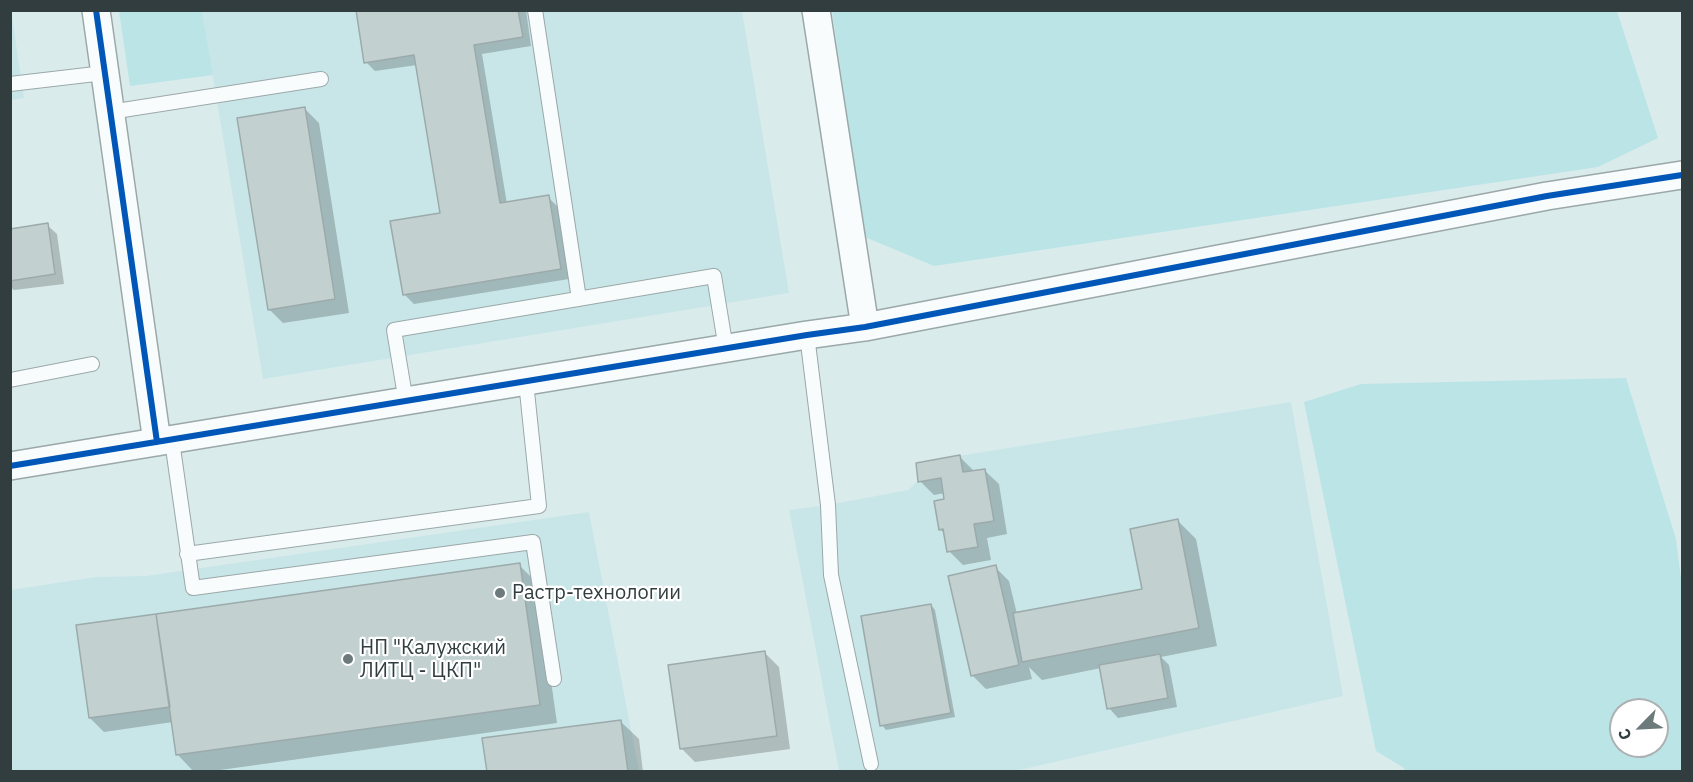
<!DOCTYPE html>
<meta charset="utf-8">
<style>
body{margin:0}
#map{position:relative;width:1693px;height:782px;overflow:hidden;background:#daebec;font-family:"IBM Plex Sans",sans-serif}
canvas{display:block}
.frame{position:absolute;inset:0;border:12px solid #313d3e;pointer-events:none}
.north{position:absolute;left:1609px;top:698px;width:60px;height:60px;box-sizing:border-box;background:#fff;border:2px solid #adb1b2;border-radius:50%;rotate:246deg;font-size:16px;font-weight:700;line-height:24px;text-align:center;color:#313d3e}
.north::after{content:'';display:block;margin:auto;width:21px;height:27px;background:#6c7a7b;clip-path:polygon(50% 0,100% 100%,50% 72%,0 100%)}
</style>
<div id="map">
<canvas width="1693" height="782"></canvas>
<div class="frame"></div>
<div class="north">С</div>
</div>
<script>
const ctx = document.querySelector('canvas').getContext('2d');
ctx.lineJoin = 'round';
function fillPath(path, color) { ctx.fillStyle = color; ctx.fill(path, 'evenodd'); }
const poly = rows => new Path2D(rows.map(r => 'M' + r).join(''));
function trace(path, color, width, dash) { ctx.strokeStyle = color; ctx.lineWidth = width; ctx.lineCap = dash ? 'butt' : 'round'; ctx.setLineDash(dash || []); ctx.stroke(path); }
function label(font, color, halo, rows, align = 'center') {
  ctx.font = font + ' "IBM Plex Sans",sans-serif'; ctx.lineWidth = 4.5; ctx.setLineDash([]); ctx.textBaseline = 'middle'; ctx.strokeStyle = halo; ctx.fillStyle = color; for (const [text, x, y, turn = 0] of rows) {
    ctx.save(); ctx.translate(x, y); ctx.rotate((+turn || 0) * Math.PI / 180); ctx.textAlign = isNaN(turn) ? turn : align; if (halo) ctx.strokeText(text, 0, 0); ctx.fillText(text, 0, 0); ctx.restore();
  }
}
fillPath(poly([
 [11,10,24,98,11,100,10,11],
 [202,11,742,11,789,293,263,379],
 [1291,402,1343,696,1015,771,839,771,789,510,828,505,908,490,918,481,916,463],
 [589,512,639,771,11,771,10,590,96,577,146,576]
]), '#c8e6e8');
fillPath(poly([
 [119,11,202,11,213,75,130,86],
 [832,11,1617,11,1658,138,1598,167,934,266,865,237],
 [1626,378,1676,539,1682,587,1682,771,1405,771,1404,768,1376,751,1304,402,1361,384],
 [1621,710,1657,710,1657,746,1621,746]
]), '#bbe4e7');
fillPath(poly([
 [357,10,526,10,531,46,482,54,507,204,548,197,558,207,569,279,414,304,404,294,442,214,417,65,375,71,366,62],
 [305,109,319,123,349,313,283,323,269,309],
 [47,225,57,234,64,284,14,290,10,287,10,230],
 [960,457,974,471,984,470,999,484,1007,534,987,538,991,560,963,565,949,551,946,535,940,529,946,500,945,493,934,495,920,481],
 [1178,521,1196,539,1217,646,1161,657,1169,665,1177,707,1118,718,1109,708,1101,668,1042,680,1029,667,1032,679,986,689,972,675,995,567,1009,581,1017,614,1143,590],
 [519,565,537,583,557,723,206,772,194,772,178,755,173,722,104,732,90,718],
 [931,605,935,610,955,717,886,730,882,725],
 [765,653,779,667,790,749,695,762,681,748],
 [620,721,639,739,643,772,488,772]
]), '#0003');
const building = poly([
 [356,10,518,10,523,37,474,45,500,203,549,195,561,269,403,295,390,221,440,213,414,55,364,63,356,10],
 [305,107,335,299,268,310,237,118,305,107],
 [48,223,55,274,10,281,10,229,48,223],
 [960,455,963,472,985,469,994,521,974,524,978,547,947,552,943,529,939,530,934,501,944,499,941,478,918,482,916,463,960,455],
 [1178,519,1199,628,1022,662,1013,613,1142,589,1130,529,1178,519],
 [520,563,540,705,176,755,156,614,520,563],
 [996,565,1019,665,971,676,948,576,996,565],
 [931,604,951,713,880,726,861,616,931,604],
 [156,614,170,707,89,718,76,625,156,614],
 [765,651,777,736,680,749,668,665,765,651],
 [1160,654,1168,698,1107,709,1099,665,1160,654],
 [621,720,628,772,487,772,482,738,621,720]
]);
fillPath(building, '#c2d0d0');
trace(building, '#9caaab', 1.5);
const lane = poly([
 [535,10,579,299],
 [10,84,104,73],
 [110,112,321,79],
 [807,335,828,505,831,575,871,764],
 [10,380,92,364],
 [406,402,394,330,714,276,726,349],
 [172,441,193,588,533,542,554,679],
 [187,554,539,506,526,382]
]);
const street = poly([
 [96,10,157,442],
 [816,10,865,327],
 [10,466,807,335,865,327,1547,196,1682,175]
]);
trace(lane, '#9ba8a9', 16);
trace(street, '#9ba8a9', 30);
trace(lane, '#f9fcfc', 14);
trace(street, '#f9fcfc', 27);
trace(poly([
 [96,10,157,442],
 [10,466,807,335,865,327,1547,196,1682,175]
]), '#0057b8', 6);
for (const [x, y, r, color] of [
 [500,593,6,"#6c7a7b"],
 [348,659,6,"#6c7a7b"]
]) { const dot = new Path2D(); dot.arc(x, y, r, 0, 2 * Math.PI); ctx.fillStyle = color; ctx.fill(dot); trace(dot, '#fff', 2); }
label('20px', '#313d3e', '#fff', [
 ["Растр-технологии",512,593],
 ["НП \"Калужский",360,648],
 ["ЛИТЦ - ЦКП\"",360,671]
], 'left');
</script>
